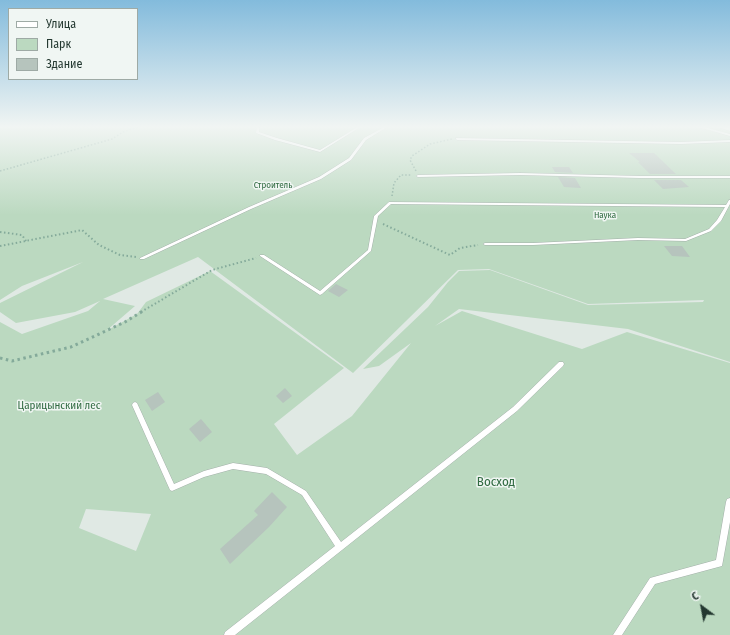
<!DOCTYPE html>
<meta charset="utf-8">
<style>
body{margin:0}
#map{position:relative;width:730px;height:635px;overflow:hidden;background:#e0e9e4;font-family:"Fira Sans Condensed",sans-serif}
canvas{display:block}
.legend{position:absolute;left:8px;top:8px;width:130px;height:72px;box-sizing:border-box;background:#f0f6f3;border:1px solid #9eaaa5;margin:0;padding:5px 7px;list-style:none;font-size:12px;color:#233830}
.legend li{display:flex;align-items:center;gap:8px;height:20px}
.legend b{width:20px;border:1px solid #9eaaa5}
.north{position:absolute;left:682px;top:587px;width:40px;height:40px;-webkit-text-stroke:3px #f0f6f3;paint-order:stroke;rotate:328deg;font-size:11px;font-weight:700;line-height:16px;text-align:center;color:#233830}
.north::after{content:'';display:block;margin:auto;width:14px;height:18px;background:#233830;clip-path:polygon(50% 0,100% 100%,50% 72%,0 100%)}
</style>
<div id="map">
<canvas width="730" height="635"></canvas>
<ul class="legend">
<li><b style="height:5px;background:#fff"></b>Улица</li>
<li><b style="height:11px;background:#bbd9c0"></b>Парк</li>
<li><b style="height:11px;background:#b6c4bd"></b>Здание</li>
</ul>
<div class="north">С</div>
</div>
<script>
const ctx = document.querySelector('canvas').getContext('2d');
ctx.lineJoin = 'round';
function fillPath(path, color) { ctx.fillStyle = color; ctx.fill(path, 'evenodd'); }
const poly = rows => new Path2D(rows.map(r => 'M' + r).join(''));
function trace(path, color, width, dash) { ctx.strokeStyle = color; ctx.lineWidth = width; ctx.lineCap = dash ? 'butt' : 'round'; ctx.setLineDash(dash || []); ctx.stroke(path); }
function label(font, color, halo, rows, align = 'center') {
  ctx.font = font + ' "Fira Sans Condensed",sans-serif'; ctx.lineWidth = 3; ctx.setLineDash([]); ctx.textBaseline = 'middle'; ctx.strokeStyle = halo; ctx.fillStyle = color; for (const [text, x, y, turn = 0] of rows) {
    ctx.save(); ctx.translate(x, y); ctx.rotate((+turn || 0) * Math.PI / 180); ctx.textAlign = isNaN(turn) ? turn : align; if (halo) ctx.strokeText(text, 0, 0); ctx.fillText(text, 0, 0); ctx.restore();
  }
}
fillPath(poly([
 [0,126,717,126,730,130,730,362,628,329,459,309,435,326,462,311,582,349,627,332,730,363,730,635,0,635,0,322,22,334,88,311,100,301,75,312,16,323,0,312,0,303,83,262,22,286,0,300],
 [198,257,353,373,458,270,489,269,588,304,704,300,703,302,588,305,490,270,459,271,448,282,428,307,363,369,379,366,411,343,352,416,297,455,274,424,344,368,210,271,146,302,137,314,106,331,135,306,103,299],
 [86,509,151,514,136,551,79,528]
]), '#bbd9c0');
fillPath(poly([
 [629,153,654,153,676,174,650,174,638,162,640,162],
 [552,167,569,167,573,173,555,172],
 [558,177,575,178,581,188,564,187],
 [654,180,681,180,689,187,663,189],
 [664,246,682,246,690,257,672,256],
 [336,284,348,290,339,297,328,291],
 [285,388,292,396,283,403,276,396],
 [158,392,165,402,152,411,145,400],
 [201,419,212,432,200,442,189,429],
 [272,492,287,507,269,527,230,564,220,549,258,515,254,511]
]), '#b6c4bd');
const lane = poly([
 [257,126,259,126,259,132,277,138,320,150,359,126,362,126,320,152,275,140,256,133,257,126],
 [386,126,389,126,366,140,351,160,321,179,251,209,144,259,140,259,140,258,249,207,319,177,349,158,364,138,386,126],
 [698,126,701,126,730,134,730,136,698,127,698,126],
 [456,138,681,142,730,140,730,142,681,144,457,140,456,139,456,138],
 [520,173,640,176,730,176,730,178,640,178,520,175,418,177,416,176,418,175,520,173],
 [729,200,730,200,730,204,721,221,711,231,686,241,638,240,533,245,485,245,483,244,485,243,533,243,638,238,685,239,709,229,717,220,725,207,391,204,378,216,371,251,322,294,320,295,260,256,260,255,264,255,320,291,368,250,374,216,389,202,390,202,726,205,729,200],
 [559,362,563,362,564,364,563,366,517,411,235,635,224,635,225,632,335,546,302,495,266,474,233,469,204,477,172,491,170,490,132,405,133,403,135,402,137,403,174,484,204,471,233,463,267,468,306,491,341,542,513,407,559,362],
 [730,498,730,522,722,566,655,584,622,635,613,635,650,578,716,560,726,502,727,499,730,498]
]);
const street = poly([
 [717,126,730,127,730,131,718,127,717,126]
]);
trace(lane, '#a4b0aa', 1);
trace(street, '#a4b0aa', 1);
trace(poly([
 [0,171,112,139,123,132,141,126],
 [416,171,410,160,412,156,430,144,452,139],
 [392,196,394,183,401,175,412,175]
]), '#84aa9a', 1.5, [1.5, 2]);
trace(poly([
 [383,224,450,255,460,248,478,245],
 [0,232,22,235,26,241],
 [0,246,82,230,99,245,120,255,136,257],
 [141,312,212,270,256,258]
]), '#84aa9a', 2, [1.5, 2.5]);
trace(poly([
 [0,358,12,361,71,347,125,322,143,311]
]), '#84aa9a', 3, [2.5, 3.5]);
fillPath(lane, '#fff');
fillPath(street, '#fff');
const sky = ctx.createLinearGradient(0, 0, 0, 215);
sky.addColorStop(0, '#83bbdc');
sky.addColorStop(0.59, '#f1f5f3');
sky.addColorStop(1, '#f1f5f300');
ctx.fillStyle = sky;
ctx.fillRect(0, 0, 730, 215);
label('9px', '#316b42', '#f0f6f3', [
 ["Строитель",273,185],
 ["Наука",605,215]
]);
label('11px', '#316b42', '#f0f6f3', [
 ["Царицынский лес",59,406]
]);
label('13px', '#316b42', '#f0f6f3', [
 ["Восход",496,482]
]);
</script>
